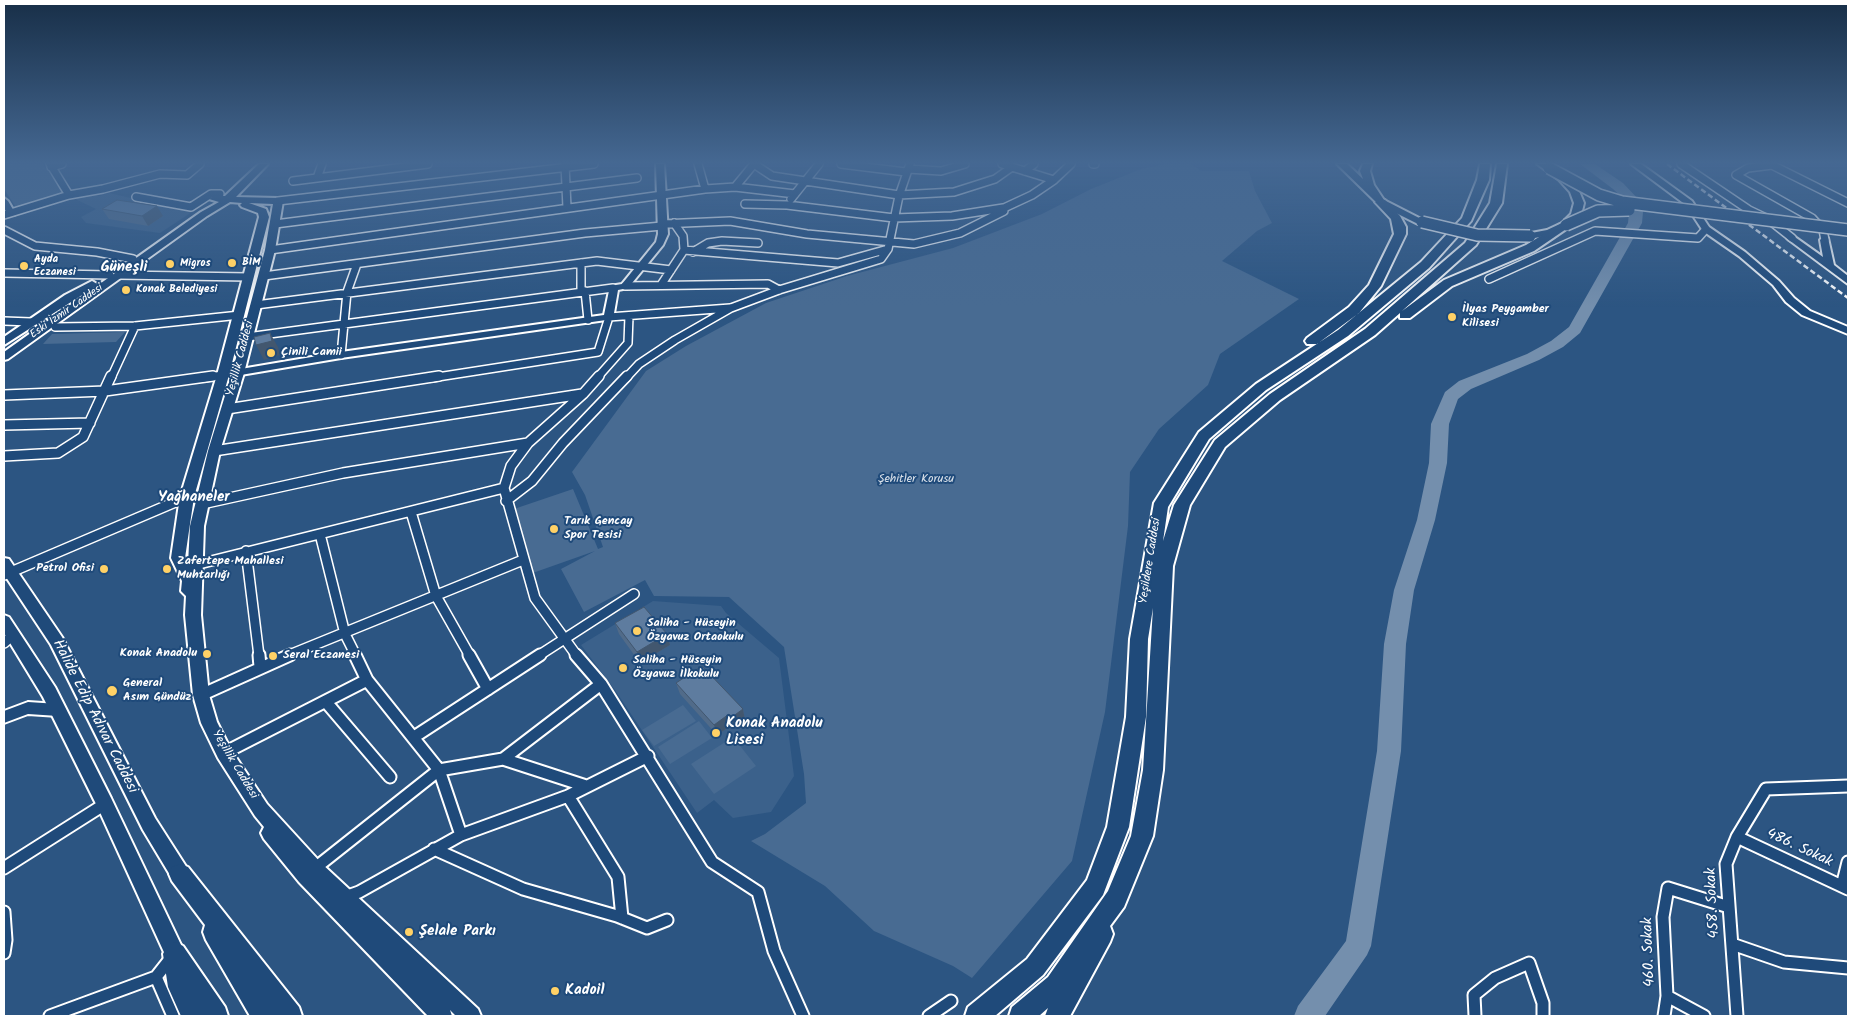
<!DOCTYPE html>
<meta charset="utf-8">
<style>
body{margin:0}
#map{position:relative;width:1852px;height:1020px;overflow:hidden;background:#2c5582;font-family:Kalam,sans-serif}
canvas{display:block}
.frame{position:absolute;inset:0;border:5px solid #fff;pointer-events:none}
</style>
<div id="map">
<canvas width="1852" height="1020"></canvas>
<div class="frame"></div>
</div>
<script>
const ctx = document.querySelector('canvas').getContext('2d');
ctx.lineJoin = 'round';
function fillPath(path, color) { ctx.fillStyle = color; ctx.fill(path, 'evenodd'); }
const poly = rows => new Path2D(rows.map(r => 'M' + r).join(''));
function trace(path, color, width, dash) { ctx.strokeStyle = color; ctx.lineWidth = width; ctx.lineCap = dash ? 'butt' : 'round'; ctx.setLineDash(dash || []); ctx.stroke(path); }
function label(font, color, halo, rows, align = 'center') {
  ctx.font = font + ' Kalam,sans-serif'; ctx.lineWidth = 4; ctx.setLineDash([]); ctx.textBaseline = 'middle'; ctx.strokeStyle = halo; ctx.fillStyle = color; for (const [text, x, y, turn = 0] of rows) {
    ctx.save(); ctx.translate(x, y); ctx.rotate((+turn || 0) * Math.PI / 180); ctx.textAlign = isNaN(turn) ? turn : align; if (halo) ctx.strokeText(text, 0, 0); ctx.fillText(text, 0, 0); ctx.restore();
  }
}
fillPath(poly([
 [90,191,99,196,109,193,192,212,160,233,86,223,81,217,96,209,71,197],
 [653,601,721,606,726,613,779,658,794,776,771,812,733,818,714,800,697,813,615,690,581,645]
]), '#3b618b');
fillPath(poly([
 [4,164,43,164,65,194,17,209,4,189],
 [1164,164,1192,164,1201,171,1249,171,1255,191,1272,223,1257,231,1222,261,1299,299,1220,354,1208,385,1159,429,1130,472,1128,526,1105,712,1072,861,972,978,953,966,874,931,825,886,751,841,765,834,806,803,804,774,784,647,729,597,654,596,645,580,584,612,561,569,595,551,527,575,514,509,573,489,598,549,603,547,585,495,572,472,646,371,686,346,766,303,847,276,953,248,1042,214,1091,189,1141,169],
 [125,332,116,342,43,344,52,334],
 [683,705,696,721,654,746,642,730],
 [699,721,712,738,670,764,658,747],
 [733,737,756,766,714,794,691,764]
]), '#486b92');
fillPath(poly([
 [1580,164,1595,164,1623,183,1639,200,1643,212,1642,223,1580,333,1563,347,1539,360,1471,389,1458,399,1449,424,1447,463,1435,520,1414,590,1406,644,1401,751,1371,946,1367,955,1325,1016,1294,1016,1298,1006,1346,941,1377,751,1384,644,1394,590,1417,520,1429,463,1431,424,1445,392,1459,381,1527,354,1551,341,1569,327,1628,223,1629,212,1626,201,1613,189,1580,164]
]), '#748fad');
const streetFar2 = poly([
 [50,164,69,195],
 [565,164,567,208],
 [698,164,705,189],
 [754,164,772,176,899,195,954,192,995,179,1012,167],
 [841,164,906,172],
 [1002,164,1054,180],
 [1093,164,1095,164],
 [1681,164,1749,210,1768,219,1792,238],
 [51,167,62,164],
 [908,169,941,171,965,164],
 [1025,171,1034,164],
 [317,178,322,164],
 [293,181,428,164],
 [735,187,754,164],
 [136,197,191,207,211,194,220,194],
 [791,199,819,164],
 [278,201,594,164],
 [745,204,787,205,894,218,952,216,1003,208],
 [4,215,69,195,103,189,160,174,187,175,200,164],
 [275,224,637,178],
 [661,224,730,221,807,234,914,244,960,233,1004,211,1004,208,1032,195,1054,180,1071,164],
 [4,230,35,246,97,252,133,259],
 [1825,240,1823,230,1812,218,1736,175,1748,168,1772,165,1848,203],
 [270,250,705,189,735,187,795,194],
 [684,250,838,263,888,249],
 [693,252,708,243,722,241,758,243],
 [581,263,581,292],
 [4,273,110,275],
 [118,275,249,277],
 [264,276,585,233,662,226],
 [1489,279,1595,231,1698,238,1706,229],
 [661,285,684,250,683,236,674,223],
 [625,286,768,284,779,290],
 [585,291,588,320],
 [256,305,597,261,671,270],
 [4,321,31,322],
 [55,327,135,326,240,315],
 [247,337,613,288],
 [341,355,347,292,357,264],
 [111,378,135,326],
 [203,378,223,375],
 [431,378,598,352,609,317,730,308],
 [597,378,628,343,629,316],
 [626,378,639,364,675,340,731,308,779,290,881,259,888,249,899,196,910,164]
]);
const streetFar1 = poly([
 [4,395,105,391,213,376],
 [227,409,439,376],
 [4,425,90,423],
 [214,451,582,394],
 [4,456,58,453,83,437,111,376],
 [506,501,532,481,563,443,627,376],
 [202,504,343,473,528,443],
 [411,512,436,596,470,656],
 [320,534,345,634,356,656],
 [246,551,259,656],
 [195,565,504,488],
 [4,575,187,497],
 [4,643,12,636],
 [287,656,523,560],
 [538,656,634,594],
 [577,656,535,598,504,488,511,466,528,443,583,394,599,376]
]);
const street = poly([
 [259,655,260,667],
 [355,655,367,680,439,770,461,835],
 [469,655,488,689],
 [576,655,601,684,712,862,758,892,774,951,803,1016],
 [201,695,290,655],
 [326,702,390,777],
 [414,737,540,655],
 [224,753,367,680],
 [503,759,586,786],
 [568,796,618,877,622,918],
 [1737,837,1848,889],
 [434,849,523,889,617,916,647,928,667,920],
 [4,868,105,804],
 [314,869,439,770,503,759,601,684],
 [1842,886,1848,862],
 [345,897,359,892,461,835,568,796,648,756],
 [4,912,6,940,4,953],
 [1732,944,1784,962,1848,968],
 [156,977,173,1016],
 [1667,996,1704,1016],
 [50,1016,156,977,171,958],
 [929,1016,951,1001],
 [1475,1016,1474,995,1495,978,1529,963,1543,1003,1543,1016],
 [1664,1016,1667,996,1663,917,1668,888,1729,907],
 [1737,1016,1726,864,1737,837,1766,789,1848,786]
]);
const secondary = poly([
 [656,164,664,164,668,234,663,245,628,288,618,290,613,319,341,358,223,378,218,375,223,372,341,352,604,315,610,286,622,284,656,242,658,234,656,164],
 [1631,164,1641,164,1692,201,1709,227,1745,252,1779,281,1794,298,1810,311,1848,327,1848,334,1802,315,1786,302,1773,285,1739,256,1703,231,1686,205,1631,164],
 [4,198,8,201,15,213,14,215,7,213,4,208,4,198],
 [1792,235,1823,257,1820,240,1822,238,1828,238,1834,265,1848,276,1848,284,1789,240,1787,238,1792,235],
 [28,702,58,704,63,706,65,710,63,714,58,716,28,714,4,723,4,711,28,702]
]);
const primary = poly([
 [259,164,268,164,236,197,278,198,283,201,275,250,244,373,220,451,204,526,201,615,209,695,217,722,230,748,267,804,321,863,478,1009,481,1016,456,1016,450,1010,452,1016,428,1016,299,882,264,839,261,833,264,827,255,816,218,758,201,723,193,695,185,615,186,596,181,591,182,581,171,558,180,497,217,375,259,217,258,213,242,207,240,205,242,203,230,202,207,216,8,359,4,360,4,352,201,212,219,202,209,199,214,196,225,196,259,164],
 [249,203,273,204,265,250,232,373,208,451,190,526,188,564,185,558,194,497,229,375,269,217,266,209,249,203],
 [1337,164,1347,164,1363,179,1360,171,1363,164,1372,164,1370,171,1374,185,1384,200,1427,222,1418,224,1378,204,1337,164],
 [1537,164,1547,164,1565,176,1579,191,1584,203,1581,215,1570,227,1554,234,1530,239,1526,238,1526,234,1547,230,1562,223,1571,214,1574,203,1570,192,1559,180,1537,164],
 [92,281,97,284,96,286,4,345,4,337,65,295,92,281],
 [4,558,9,559,62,637,155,818,187,868,189,874,187,880,180,883,173,880,143,830,51,645,4,574,4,558],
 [4,615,9,617,55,687,111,798,182,947,185,954,182,961,175,964,168,961,99,810,43,697,4,633,4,615]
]);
const highway = poly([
 [1480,164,1490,164,1489,180,1471,221,1429,268,1348,336,1266,390,1209,439,1168,507,1163,541,1174,505,1215,440,1270,394,1365,329,1465,243,1490,203,1497,164,1507,164,1502,203,1476,245,1402,311,1444,280,1526,245,1562,223,1566,221,1572,225,1534,251,1452,286,1410,318,1400,318,1400,313,1375,335,1280,400,1225,447,1190,505,1173,566,1163,770,1153,836,1124,907,1110,926,1113,934,1110,942,1070,1016,1045,1016,1048,1008,1039,1016,1009,1016,1012,1007,1048,977,1108,891,1131,836,1143,770,1153,608,1148,639,1146,717,1129,827,1103,895,1043,975,995,1016,965,1016,968,1007,1027,959,1087,880,1107,827,1126,717,1130,639,1154,503,1199,432,1256,384,1338,330,1421,262,1462,218,1477,180,1480,164],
 [1381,199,1385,200,1400,216,1406,227,1406,234,1381,286,1359,313,1317,344,1307,344,1305,341,1307,338,1349,307,1369,285,1394,234,1391,219,1375,202,1381,199],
 [180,864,188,867,299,1007,302,1016,250,1016,206,940,203,932,205,925,172,881,169,874,172,867,180,864],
 [175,942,183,946,225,1007,228,1016,181,1016,168,987,163,954,167,946,175,942]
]);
trace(streetFar2, '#fff', 10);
trace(streetFar1, '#fff', 12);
trace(street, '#fff', 15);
trace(secondary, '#fff', 4);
trace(primary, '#fff', 4);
trace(highway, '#fff', 4);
trace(streetFar2, '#1f4a7a', 7);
trace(streetFar1, '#1f4a7a', 9);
trace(street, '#1f4a7a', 11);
fillPath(secondary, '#1f4a7a');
fillPath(primary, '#1f4a7a');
fillPath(highway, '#1f4a7a');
trace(poly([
 [1667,164,1848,298]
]), '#fff', 2.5, [5.5, 3]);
const primaryBridge = poly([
 [1549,168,1599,195,1622,202,1848,230],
 [1422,222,1477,235,1530,236],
 [1566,225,1598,211,1629,210]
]);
trace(primaryBridge, '#fff', 14, []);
trace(primaryBridge, '#1f4a7a', 11);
fillPath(poly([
 [102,209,163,216,148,226,109,219],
 [615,623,667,634,670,645,640,663,619,634],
 [676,683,743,709,745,720,734,728,732,725,717,735,680,694]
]), '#516b89');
fillPath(poly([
 [157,206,163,216,148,226,142,216],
 [270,333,278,347,280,355,264,360,256,345],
 [667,634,670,645,640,663,637,652],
 [743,709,745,720,734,728,732,717],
 [729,714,732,725,717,735,714,725]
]), '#42576f');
const building = poly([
 [117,200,157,206,142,216,102,209,117,200],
 [270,333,272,341,256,345,254,337,270,333],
 [644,607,667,634,637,652,615,623,644,607],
 [702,666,743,709,732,717,729,714,714,725,676,683,702,666]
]);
fillPath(building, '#5e7c9f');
trace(building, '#42576f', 1);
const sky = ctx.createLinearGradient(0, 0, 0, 307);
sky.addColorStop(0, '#182f48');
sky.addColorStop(0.53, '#456892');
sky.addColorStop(1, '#45689200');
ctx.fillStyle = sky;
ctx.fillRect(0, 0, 1852, 307);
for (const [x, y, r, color] of [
 [232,263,5,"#ffd166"],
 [170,264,5,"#ffd166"],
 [24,266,5,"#ffd166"],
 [126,290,5,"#ffd166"],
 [1452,317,5,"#ffd166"],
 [271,353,5,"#ffd166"],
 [554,529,5,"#ffd166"],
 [104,569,5,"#ffd166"],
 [167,569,5,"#ffd166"],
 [637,631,5,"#ffd166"],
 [207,654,5,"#ffd166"],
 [273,656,5,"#ffd166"],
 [623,668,5,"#ffd166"],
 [112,691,6,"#ffd166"],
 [716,733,5,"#ffd166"],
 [409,932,5,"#ffd166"],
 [555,991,5,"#ffd166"]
]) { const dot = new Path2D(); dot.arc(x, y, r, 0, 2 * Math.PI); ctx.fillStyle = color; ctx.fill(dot); trace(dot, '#1f4a7a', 2); }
label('bold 11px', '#fff', '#1f4a7a', [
 ["Ayda",34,260],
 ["Eczanesi",34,273],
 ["BİM",242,263],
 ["Migros",180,264],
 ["Konak Belediyesi",136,290]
], 'left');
label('11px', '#fff', '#1f4a7a', [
 ["Eski İzmir Caddesi",67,312,-35]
]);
label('bold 12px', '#fff', '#1f4a7a', [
 ["İlyas Peygamber",1462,310],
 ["Kilisesi",1462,324],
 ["Çinili Camii",281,353],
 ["Tarık Gencay",564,522],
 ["Spor Tesisi",564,536],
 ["Zafertepe Mahallesi",177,562],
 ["Muhtarlığı",177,576],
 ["Petrol Ofisi",94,569,"right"],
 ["Saliha - Hüseyin",647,624],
 ["Özyavuz Ortaokulu",647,638],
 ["Konak Anadolu",197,654,"right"],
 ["Seral Eczanesi",283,656],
 ["Saliha - Hüseyin",633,661],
 ["Özyavuz İlkokulu",633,675],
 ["General",123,684],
 ["Asım Gündüz",123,698]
], 'left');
label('12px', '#fff', '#1f4a7a', [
 ["Yeşillik Caddesi",241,359,-75],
 ["Yeşildere Caddesi",1151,561,-81],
 ["Yeşillik Caddesi",234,765,59]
]);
label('12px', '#dae1e9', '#1f4a7a', [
 ["Şehitler Korusu",916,480]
]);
label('bold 15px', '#fff', '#1f4a7a', [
 ["Güneşli",124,268]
]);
label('bold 15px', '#fff', '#1f4a7a', [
 ["Yağhaneler",194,498]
]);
label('15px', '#fff', '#1f4a7a', [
 ["Halide Edip Adıvar Caddesi",94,717,63],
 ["486. Sokak",1799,849,25],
 ["458. Sokak",1714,903,-93],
 ["460. Sokak",1650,952,-92]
]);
label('bold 15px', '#fff', '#1f4a7a', [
 ["Konak Anadolu",726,724],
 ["Lisesi",726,741],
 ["Şelale Parkı",419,932],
 ["Kadoil",565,991]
], 'left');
</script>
